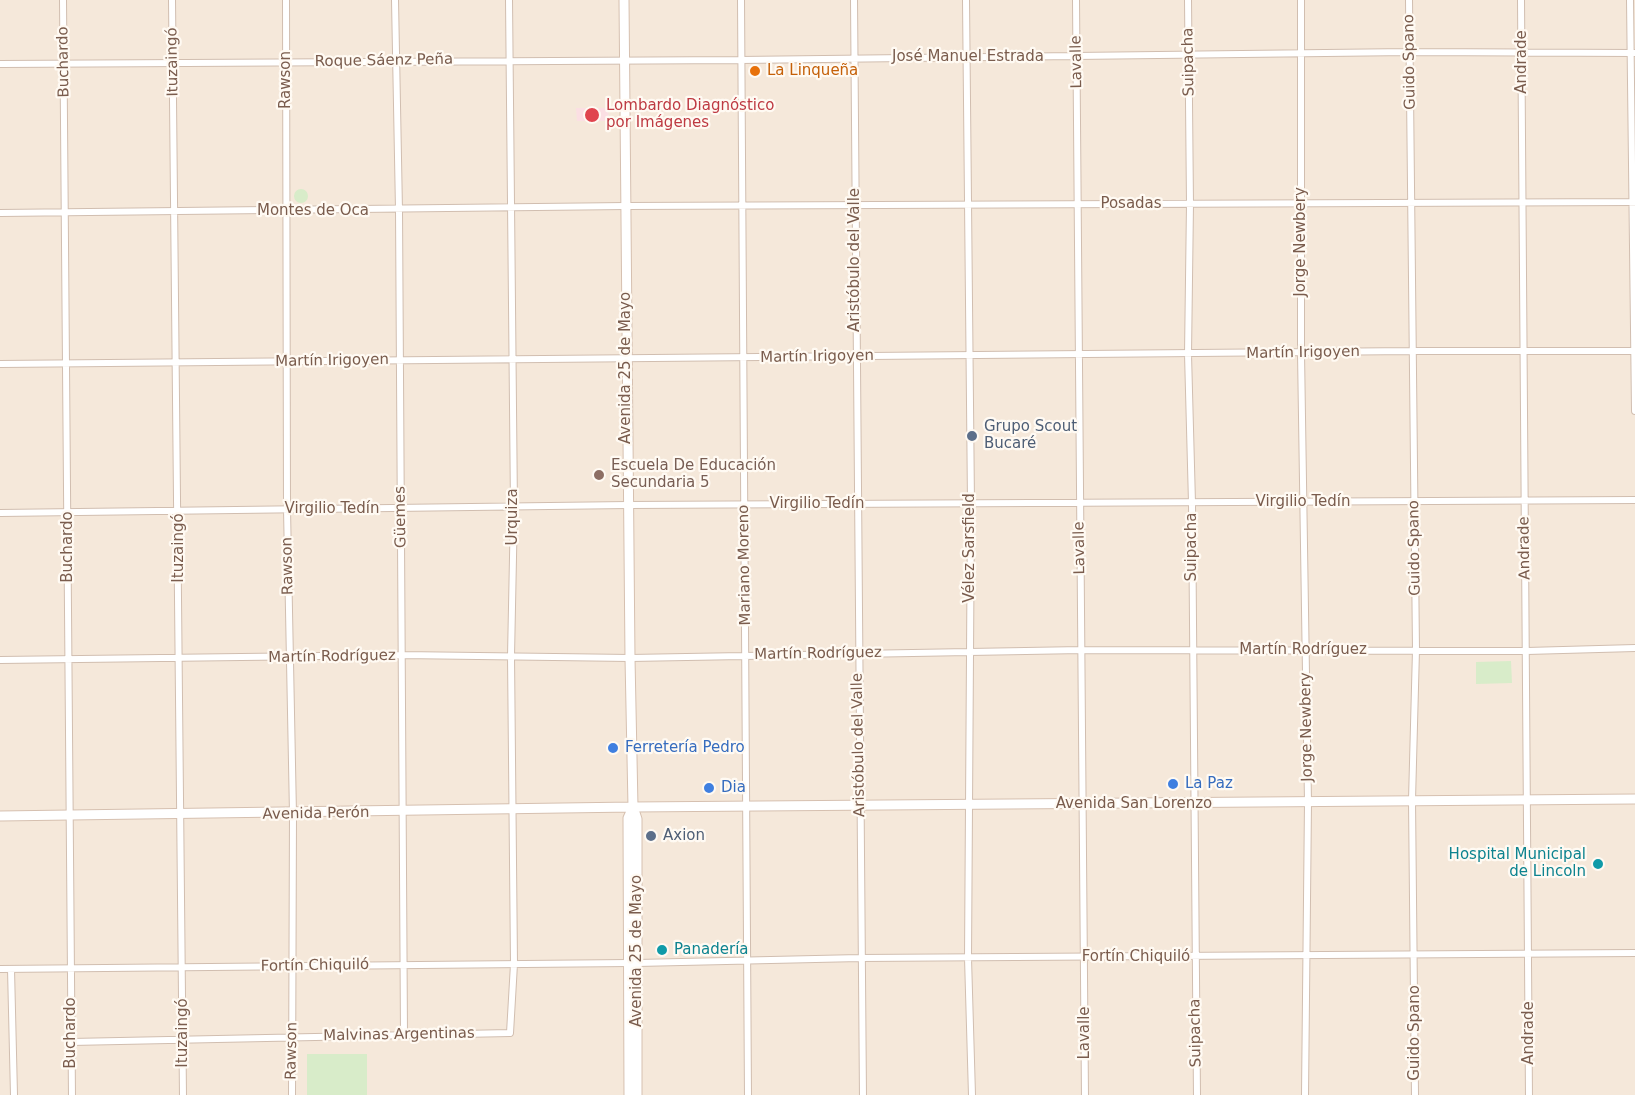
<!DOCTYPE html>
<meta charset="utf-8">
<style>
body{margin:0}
canvas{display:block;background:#fdf6ec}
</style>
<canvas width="1635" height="1095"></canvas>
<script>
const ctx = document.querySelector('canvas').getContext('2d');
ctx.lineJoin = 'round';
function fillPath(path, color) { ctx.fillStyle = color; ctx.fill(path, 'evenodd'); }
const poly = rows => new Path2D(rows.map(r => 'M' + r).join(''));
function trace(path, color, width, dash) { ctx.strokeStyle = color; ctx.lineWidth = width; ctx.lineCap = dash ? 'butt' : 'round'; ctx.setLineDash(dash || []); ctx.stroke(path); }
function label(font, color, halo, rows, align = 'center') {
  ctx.font = font + ' "DejaVu Sans",sans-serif'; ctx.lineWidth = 4.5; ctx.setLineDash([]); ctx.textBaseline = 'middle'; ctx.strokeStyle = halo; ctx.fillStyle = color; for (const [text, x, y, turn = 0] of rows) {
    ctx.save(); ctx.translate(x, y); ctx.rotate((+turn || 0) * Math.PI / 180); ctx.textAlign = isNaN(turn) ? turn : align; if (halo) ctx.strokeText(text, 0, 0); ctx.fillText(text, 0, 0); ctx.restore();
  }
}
fillPath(poly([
 [0,0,1635,0,1635,1095,0,1095]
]), '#f5e8da');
fillPath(poly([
 [576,108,608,108,609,121,577,121]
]), '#fbdfe3');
fillPath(poly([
 '294 196a7 7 0 1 1 14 0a7 7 0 1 1-14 0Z',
 [1511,661,1512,683,1476,684,1476,662],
 [307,1054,367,1054,367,1095,307,1095]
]), '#d8ecc9');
const minor = poly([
 [63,0,72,1095],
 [172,0,183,1095],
 [286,0,287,509,293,814,292,1095],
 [395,0,399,210,404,1034],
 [741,0,748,1095],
 [854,0,863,1095],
 [966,0,971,503,968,958,972,1095],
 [1076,0,1085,1095],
 [1188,0,1190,204,1188,354,1192,503,1197,1095],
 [1301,0,1301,353,1308,802,1305,1095],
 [1409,0,1416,650,1412,800,1415,1095],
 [1521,0,1529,1095],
 [1630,0,1635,411],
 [0,64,740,60,1409,52,1635,53],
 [0,213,626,206,1635,202],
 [0,364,1412,351,1635,351],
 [0,513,628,505,1635,500],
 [0,660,402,655,630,658,1082,650,1527,651,1635,648],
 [637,963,860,958,1635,953],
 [0,969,629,963],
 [11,969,14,1095],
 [71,1042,510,1033,514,964,511,656,514,508,509,0]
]);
const secondary = poly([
 [624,0,630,658,633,807,637,819,637,1095],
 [0,816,633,807,1635,799],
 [629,1095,628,818,633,807]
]);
trace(minor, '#d1beb0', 8);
trace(secondary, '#d6c0b0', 11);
trace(minor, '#fff', 6);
trace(secondary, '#fff', 9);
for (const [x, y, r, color] of [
 [755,71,6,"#e8710a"],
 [592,115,8,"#e0444e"],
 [972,436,6,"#5c6f8a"],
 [599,475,6,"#8d6e63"],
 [613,748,6,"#3f7fe0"],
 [1173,784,6,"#3f7fe0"],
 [709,788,6,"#3f7fe0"],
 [651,836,6,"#5c6f8a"],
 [1598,864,6,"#0f9aa8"],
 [662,950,6,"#0f9aa8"]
]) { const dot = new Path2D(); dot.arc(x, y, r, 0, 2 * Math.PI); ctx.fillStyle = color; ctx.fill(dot); trace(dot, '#fffaf3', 2); }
label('15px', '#7a5c4d', '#fffaf3', [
 ["José Manuel Estrada",968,57],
 ["Roque Sáenz Peña",384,61,-1],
 ["Buchardo",64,62,-91],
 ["Ituzaingó",173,62,-91],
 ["Lavalle",1077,62,-91],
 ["Suipacha",1189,62,-91],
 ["Guido Spano",1410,62,-91],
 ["Andrade",1522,62,-90],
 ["Rawson",286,80,-90],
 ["Posadas",1131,204],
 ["Montes de Oca",313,211],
 ["Jorge Newbery",1301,242,-90],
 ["Aristóbulo del Valle",855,260,-90],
 ["Martín Irigoyen",1303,353,-1],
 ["Martín Irigoyen",817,357,-1],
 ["Martín Irigoyen",332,361,-1],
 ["Avenida 25 de Mayo",626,368,-90],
 ["Virgilio Tedín",1303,502],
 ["Virgilio Tedín",817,504],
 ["Virgilio Tedín",332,509],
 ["Güemes",401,517,-91],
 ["Urquiza",513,517,-90],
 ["Buchardo",68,547,-90],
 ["Suipacha",1192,547,-90],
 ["Ituzaingó",179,548,-90],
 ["Vélez Sarsfield",970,548,-90],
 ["Lavalle",1080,548,-91],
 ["Guido Spano",1415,548,-91],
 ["Andrade",1525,548,-91],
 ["Mariano Moreno",745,565,-91],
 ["Rawson",288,566,-91],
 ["Martín Rodríguez",1303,650],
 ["Martín Rodríguez",818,654,-1],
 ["Martín Rodríguez",332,657,-1],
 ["Jorge Newbery",1307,727,-91],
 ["Aristóbulo del Valle",859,745,-91],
 ["Avenida San Lorenzo",1134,804],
 ["Avenida Perón",316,814,-1],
 ["Avenida 25 de Mayo",637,951,-90],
 ["Fortín Chiquiló",1136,957],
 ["Fortín Chiquiló",315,966,-1],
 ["Buchardo",71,1033,-90],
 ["Ituzaingó",183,1033,-90],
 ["Lavalle",1085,1033,-90],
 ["Suipacha",1196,1033,-91],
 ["Guido Spano",1415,1033,-90],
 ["Andrade",1529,1033,-90],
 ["Malvinas Argentinas",399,1035,-1],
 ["Rawson",292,1051,-89]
]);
label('15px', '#c56008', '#fffaf3', [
 ["La Linqueña",767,71]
], 'left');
label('15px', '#be3a42', '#fffaf3', [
 ["Lombardo Diagnóstico",606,106],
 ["por Imágenes",606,123]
], 'left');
label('15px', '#4e5e75', '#fffaf3', [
 ["Grupo Scout",984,427],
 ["Bucaré",984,444],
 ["Axion",663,836]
], 'left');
label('15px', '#785e54', '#fffaf3', [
 ["Escuela De Educación",611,466],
 ["Secundaria 5",611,483]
], 'left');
label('15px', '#366cbe', '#fffaf3', [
 ["Ferretería Pedro",625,748],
 ["La Paz",1185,784],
 ["Dia",721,788]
], 'left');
label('15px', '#0d838f', '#fffaf3', [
 ["Hospital Municipal",1586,855],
 ["de Lincoln",1586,872],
 ["Panadería",674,950,"left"]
], 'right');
</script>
